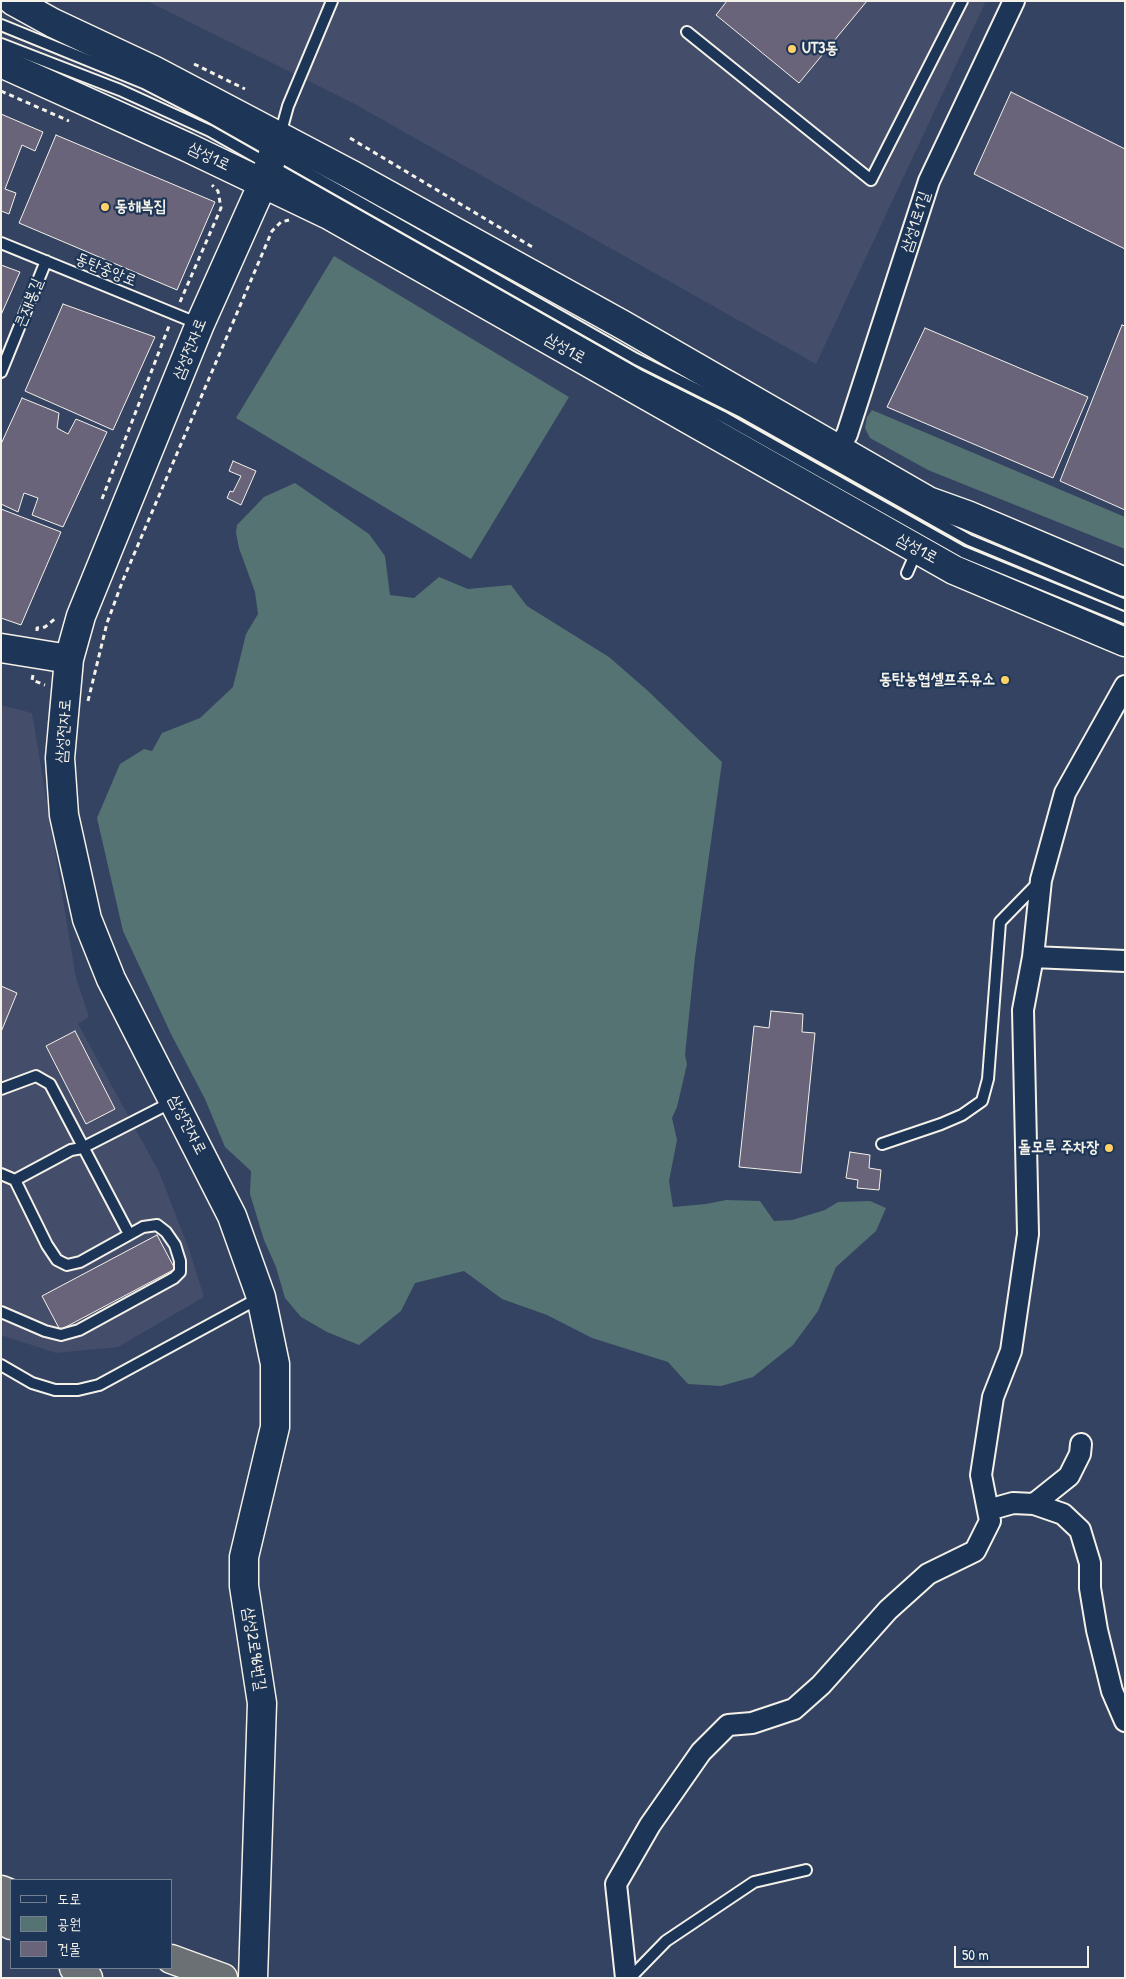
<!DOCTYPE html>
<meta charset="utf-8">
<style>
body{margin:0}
#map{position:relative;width:1126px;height:1979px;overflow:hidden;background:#344362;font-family:"Patrick Hand","Poor Story",sans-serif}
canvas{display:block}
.frame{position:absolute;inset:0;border:2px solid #f4f1e8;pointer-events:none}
.legend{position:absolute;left:10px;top:1879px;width:162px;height:90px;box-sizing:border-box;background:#1d3557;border:1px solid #738091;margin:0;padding:6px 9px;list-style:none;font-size:15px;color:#f4f1e8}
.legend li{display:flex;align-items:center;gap:10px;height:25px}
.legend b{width:25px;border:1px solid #738091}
.scale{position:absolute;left:954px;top:1946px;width:135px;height:22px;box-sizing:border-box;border:2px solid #f4f1e8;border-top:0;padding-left:6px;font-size:15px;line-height:18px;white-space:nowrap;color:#f4f1e8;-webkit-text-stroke:4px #1d3557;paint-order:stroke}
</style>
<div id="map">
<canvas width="1126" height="1979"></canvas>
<div class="frame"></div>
<ul class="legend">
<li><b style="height:6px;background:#1d3557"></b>도로</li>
<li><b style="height:14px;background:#557372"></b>공원</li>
<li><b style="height:14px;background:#69647a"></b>건물</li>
</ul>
<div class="scale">50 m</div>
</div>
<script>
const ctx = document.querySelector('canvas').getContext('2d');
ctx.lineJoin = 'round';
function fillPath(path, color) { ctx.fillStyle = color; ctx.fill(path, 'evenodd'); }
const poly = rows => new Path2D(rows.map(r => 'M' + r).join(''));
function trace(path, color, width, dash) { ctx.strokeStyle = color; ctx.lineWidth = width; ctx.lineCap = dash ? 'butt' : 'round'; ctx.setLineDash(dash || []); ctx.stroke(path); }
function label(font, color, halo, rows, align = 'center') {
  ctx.font = font + ' "Patrick Hand","Poor Story",sans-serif'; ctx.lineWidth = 4.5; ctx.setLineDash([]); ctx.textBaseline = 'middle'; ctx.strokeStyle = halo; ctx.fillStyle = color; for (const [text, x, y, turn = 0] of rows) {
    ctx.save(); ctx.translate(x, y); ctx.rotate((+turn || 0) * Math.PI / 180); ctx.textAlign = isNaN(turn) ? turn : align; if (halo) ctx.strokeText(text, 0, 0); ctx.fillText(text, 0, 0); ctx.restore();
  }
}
fillPath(poly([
 [147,1,986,1,816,364,351,102],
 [1,705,32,713,76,978,89,1017,78,1024,159,1172,189,1249,204,1297,118,1347,56,1353,1,1335]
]), '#444d69');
fillPath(poly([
 [334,256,569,397,471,559,236,418],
 [872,410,1125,517,1125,549,928,470,870,438,865,428,867,417],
 [295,483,369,534,385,556,390,595,414,598,439,577,468,589,511,585,527,606,609,657,647,690,722,762,695,957,685,1055,687,1064,677,1107,672,1118,677,1140,669,1181,673,1207,706,1204,726,1200,760,1201,774,1221,792,1220,825,1210,838,1202,870,1201,886,1208,876,1231,836,1267,818,1311,793,1345,753,1377,721,1386,688,1384,668,1362,592,1338,547,1315,502,1299,464,1271,415,1283,401,1311,359,1345,327,1332,301,1317,285,1298,276,1267,264,1240,250,1194,251,1171,225,1147,205,1099,171,1034,123,931,97,818,120,764,144,749,152,751,162,733,200,718,233,687,246,634,258,614,255,592,239,548,236,533,237,525,264,497]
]), '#557372');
const building = poly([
 [727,1,867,1,799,83,716,15,727,1],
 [1011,92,1125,149,1125,249,974,174,1011,92],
 [1,114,43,132,35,151,22,145,5,189,16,193,9,214,1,211,1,114],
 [56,135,215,202,177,290,19,223,56,135],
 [1,265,20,272,1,315,1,265],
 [63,304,155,337,113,430,25,391,63,304],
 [1122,325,1125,326,1125,510,1060,481,1122,325],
 [925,328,1088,397,1053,478,887,407,925,328],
 [22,398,59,413,57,428,68,434,76,419,107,432,63,527,32,515,38,498,24,493,18,512,1,504,1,444,22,398],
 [233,461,256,471,241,505,227,498,230,491,233,492,241,476,229,471,233,461],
 [1,509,61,532,21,625,1,618,1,509],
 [1,986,17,993,1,1032,1,986],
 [771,1011,803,1014,802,1032,815,1033,801,1173,739,1167,754,1026,769,1028,771,1011],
 [75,1031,115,1109,86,1124,46,1046,75,1031],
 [850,1152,870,1155,869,1168,881,1170,879,1190,857,1188,858,1180,846,1178,850,1152],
 [157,1235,175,1269,60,1330,42,1296,157,1235]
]);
fillPath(building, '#69647a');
trace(building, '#f4f1e8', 1);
const lane = poly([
 [1,25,144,83,208,116,636,359,740,411,969,540,1125,605],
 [687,32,871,180,962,1],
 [1,44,120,90,210,131,641,376,725,418,963,552,1125,618],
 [280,135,288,106,332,1],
 [1,243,199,324],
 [1,372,46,261],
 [907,573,917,550],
 [1,1089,36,1076,50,1084,129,1234],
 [882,1144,941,1124,962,1115,982,1101,988,1079,1000,922,1038,883],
 [1,1174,15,1180,47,1245,57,1260,67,1265,80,1262,143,1227,157,1225,166,1232,175,1245,180,1261,180,1272,174,1278,79,1330,61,1335,45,1331,1,1312],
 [15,1180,71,1150,82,1148,174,1101],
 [1,1365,32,1383,55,1390,78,1390,99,1385,259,1298],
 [630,1978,666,1941,754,1882,806,1870]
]);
const street = poly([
 [838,450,847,434,929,181,1014,1],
 [1033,957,1125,961],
 [1034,1504,1069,1476,1080,1454,1081,1444],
 [988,1510,1013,1503,1034,1504,1063,1514,1080,1530,1090,1563,1090,1588,1097,1630,1112,1691,1125,1721],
 [626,1978,616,1884,650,1825,701,1752,728,1725,752,1723,794,1709,821,1685,888,1610,928,1574,975,1551,990,1521,981,1475,993,1397,1011,1351,1028,1234,1023,1010,1033,957,1041,880,1065,793,1125,686]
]);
const secondary = poly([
 [13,1,53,23,153,70,352,175,623,325,928,501,967,515,1125,582],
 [1,63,187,147,329,215,954,570,1125,642],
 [1,648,69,659],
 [253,1978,262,1703,244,1586,244,1557,275,1427,275,1364,261,1297,232,1216,111,979,87,919,64,815,60,758,69,659,81,616,200,324,263,183,279,137]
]);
const highway = poly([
 [1,1890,11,1894],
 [1,1919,11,1925],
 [171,1959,223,1978],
 [74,1968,88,1978]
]);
trace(lane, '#f4f1e8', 14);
trace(street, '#f4f1e8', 24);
trace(secondary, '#f4f1e8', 31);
trace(highway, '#f4f1e8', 31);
trace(poly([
 [194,64,245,89],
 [1,91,69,121],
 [350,138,534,248],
 [180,302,221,208,218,191,212,185],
 [102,499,169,326],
 [37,631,37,628,45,627,57,617],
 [33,675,32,680,45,685],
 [88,701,107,623,123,580,272,231,281,222,289,220]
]), '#f4f1e8', 3, [5, 4]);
trace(lane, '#1d3557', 10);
trace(street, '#1d3557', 20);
trace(secondary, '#1d3557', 28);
trace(highway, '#6a7074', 28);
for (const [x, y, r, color] of [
 [792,49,5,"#ffd166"],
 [105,207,5,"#ffd166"],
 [1005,680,5,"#ffd166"],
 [1109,1148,5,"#ffd166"]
]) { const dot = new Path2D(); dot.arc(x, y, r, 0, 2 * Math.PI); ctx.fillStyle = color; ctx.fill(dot); trace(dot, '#1d3557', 2); }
label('bold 16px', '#f4f1e8', '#1d3557', [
 ["UT3동",802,49],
 ["동해복집",115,207],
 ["동탄농협셀프주유소",995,680,"right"],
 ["돌모루 주차장",1099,1148,"right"]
], 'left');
label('16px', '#f4f1e8', '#1d3557', [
 ["삼성1로",209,157,26],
 ["삼성1로1길",916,222,-72],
 ["동탄중앙로",106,270,22],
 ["큰재봉길",29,303,-68],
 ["삼성전자로",190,349,-68],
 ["삼성1로",565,349,30],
 ["삼성1로",917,549,29],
 ["삼성전자로",64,731,-86],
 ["삼성전자로",187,1125,63],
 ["삼성2로96번길",254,1649,81]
]);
</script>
